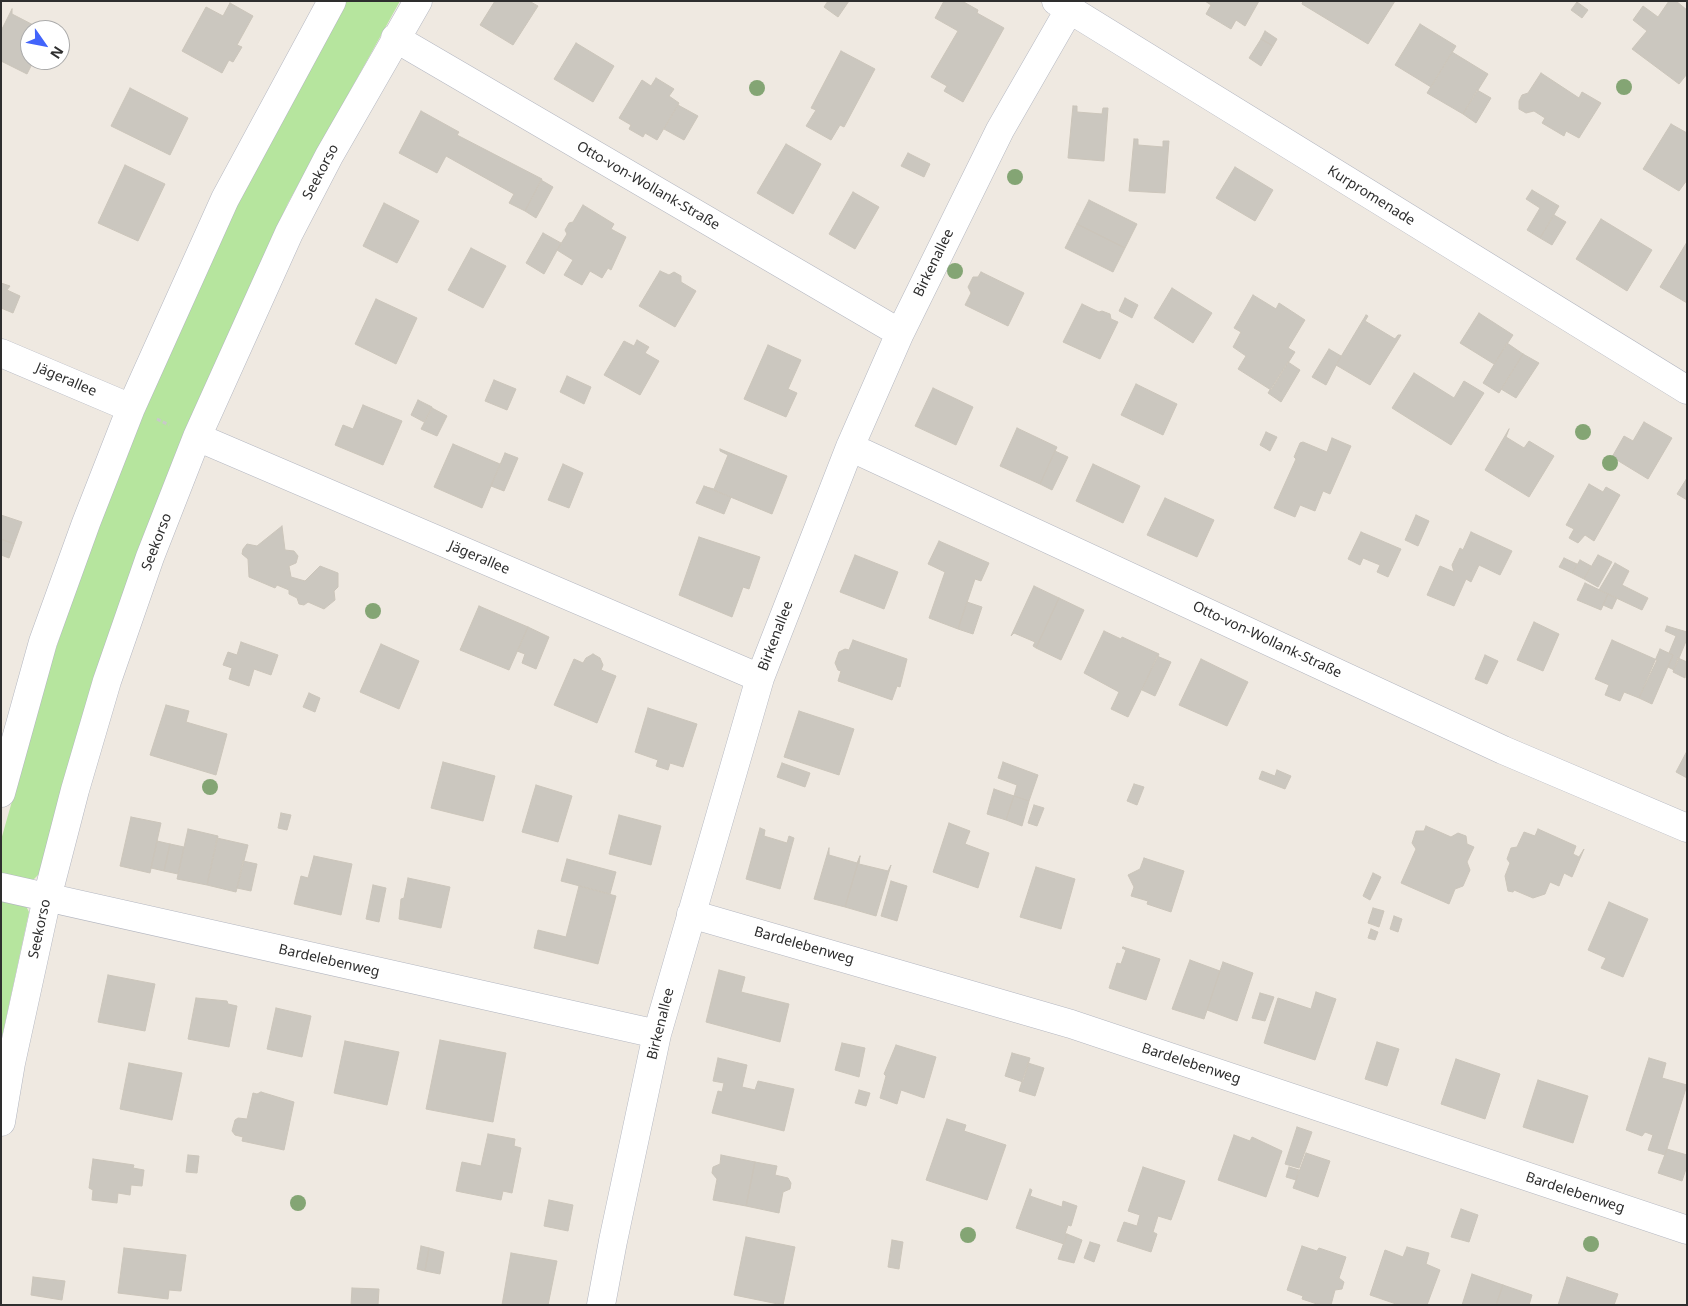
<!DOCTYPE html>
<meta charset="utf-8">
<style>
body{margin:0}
#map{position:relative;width:1688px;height:1306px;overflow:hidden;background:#efe9e1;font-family:"Noto Sans",sans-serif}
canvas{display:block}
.frame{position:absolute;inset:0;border:2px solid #2e2e2e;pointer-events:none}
.north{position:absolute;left:20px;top:20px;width:50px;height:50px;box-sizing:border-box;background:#fff;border:1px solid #ababab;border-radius:50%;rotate:123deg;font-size:14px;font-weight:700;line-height:20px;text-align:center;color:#2e2e2e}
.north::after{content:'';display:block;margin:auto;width:18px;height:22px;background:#4264fb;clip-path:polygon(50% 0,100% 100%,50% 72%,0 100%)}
</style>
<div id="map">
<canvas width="1688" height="1306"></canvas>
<div class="frame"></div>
<div class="north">N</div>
</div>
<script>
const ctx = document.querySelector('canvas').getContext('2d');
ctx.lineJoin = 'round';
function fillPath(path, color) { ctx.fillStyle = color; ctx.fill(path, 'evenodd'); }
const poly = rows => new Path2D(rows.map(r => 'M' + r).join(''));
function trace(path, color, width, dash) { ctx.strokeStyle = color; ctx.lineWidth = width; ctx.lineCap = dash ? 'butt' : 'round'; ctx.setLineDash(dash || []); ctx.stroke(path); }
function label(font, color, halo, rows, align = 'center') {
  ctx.font = font + ' "Noto Sans",sans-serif'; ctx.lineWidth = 4; ctx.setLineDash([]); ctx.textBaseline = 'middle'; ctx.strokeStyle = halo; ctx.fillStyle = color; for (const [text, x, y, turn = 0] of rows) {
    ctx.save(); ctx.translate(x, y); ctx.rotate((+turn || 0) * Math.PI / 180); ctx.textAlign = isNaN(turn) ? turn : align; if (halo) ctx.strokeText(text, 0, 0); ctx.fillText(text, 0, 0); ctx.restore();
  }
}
fillPath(poly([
 [346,1,400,1,288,203,197,404,68,770,39,874,31,882,1,876,1,840,52,660,84,565,149,396,218,243,299,84],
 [1,899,26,906,29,912,1,1042]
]), '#b6e59e');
const building = poly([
 [495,1,529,1,538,6,513,45,480,25,495,1],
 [828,1,849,1,838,17,824,7,828,1],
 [944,1,962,1,978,10,977,13,1004,28,963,102,944,91,947,86,931,77,958,31,935,18,944,1],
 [1205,1,1259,1,1245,26,1236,20,1231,29,1206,14,1211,5,1205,1],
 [1303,1,1395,1,1368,44,1302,4,1303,1],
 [1669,1,1676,1,1687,10,1687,74,1679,84,1632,49,1647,31,1633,20,1643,6,1658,17,1669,1],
 [1577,2,1588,10,1582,18,1571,10,1577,2],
 [230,3,253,16,237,45,242,47,233,62,229,60,222,73,182,51,206,7,223,16,230,3],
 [12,9,12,14,43,30,30,30,30,60,34,60,27,74,1,61,1,31,12,9],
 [1420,24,1456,46,1431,87,1395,65,1420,24],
 [1265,31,1277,39,1273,46,1261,39,1265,31],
 [1261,39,1273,46,1261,66,1249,58,1261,39],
 [576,43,614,66,593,102,554,79,576,43],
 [841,51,875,69,844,127,840,125,831,140,806,126,816,110,811,108,841,51],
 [1452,52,1488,74,1463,114,1427,93,1452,52],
 [1541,73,1579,98,1582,92,1601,103,1579,138,1566,131,1564,136,1542,123,1545,118,1534,111,1526,113,1519,109,1519,101,1522,95,1528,93,1541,73],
 [656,78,674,89,669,96,679,103,657,140,645,133,643,137,629,129,631,125,619,118,642,80,651,86,656,78],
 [130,88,188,118,170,155,111,126,130,88],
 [1477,90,1491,98,1476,123,1463,114,1477,90],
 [678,105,698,116,684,140,664,129,678,105],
 [1073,106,1077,106,1077,112,1102,114,1103,108,1108,108,1104,161,1068,158,1073,106],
 [421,111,459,132,457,135,542,179,525,211,509,203,514,194,446,156,437,173,399,153,421,111],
 [1671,124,1687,133,1687,180,1679,191,1643,169,1671,124],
 [1134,139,1138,139,1138,145,1163,147,1163,141,1169,141,1165,193,1129,191,1134,139],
 [786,144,821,164,793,214,757,193,786,144],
 [908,153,930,164,924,177,901,166,908,153],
 [125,165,165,184,138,241,98,223,125,165],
 [1235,167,1273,190,1255,221,1216,198,1235,167],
 [541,180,553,187,536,218,525,211,541,180],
 [1532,190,1559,206,1540,238,1527,230,1540,208,1526,199,1532,190],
 [853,192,879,207,855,249,829,234,853,192],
 [1089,200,1137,224,1125,248,1077,224,1089,200],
 [384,203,419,221,397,263,363,246,384,203],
 [583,205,614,224,611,229,626,237,611,270,608,268,602,278,590,271,582,285,564,275,573,260,557,250,567,234,565,230,569,223,573,222,583,205],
 [1554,215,1566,222,1552,245,1540,238,1554,215],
 [1601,219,1652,250,1627,291,1576,259,1601,219],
 [1077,224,1125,248,1113,272,1065,248,1077,224],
 [543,233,561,243,544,274,526,263,543,233],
 [1687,242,1687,303,1660,287,1687,242],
 [471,248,506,266,483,308,448,290,471,248],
 [660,271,669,275,674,272,681,276,681,282,696,291,675,327,639,306,660,271],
 [981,272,1024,293,1008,326,965,305,971,293,968,287,973,277,978,277,981,272],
 [1,283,10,286,7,290,20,296,13,313,1,308,1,283],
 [1172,288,1212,313,1193,343,1154,318,1172,288],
 [1253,295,1276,309,1279,303,1305,320,1288,348,1295,352,1271,390,1238,369,1246,356,1233,347,1241,332,1234,328,1253,295],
 [1125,298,1138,305,1132,318,1119,311,1125,298],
 [376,299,417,318,396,364,355,344,376,299],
 [1082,304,1099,312,1102,311,1110,314,1111,319,1118,322,1100,359,1063,342,1082,304],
 [1479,313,1513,335,1494,364,1460,343,1479,313],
 [1366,315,1368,316,1365,321,1395,339,1398,335,1401,335,1370,385,1336,365,1366,315],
 [637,340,649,347,645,353,659,361,640,395,604,375,624,341,634,346,637,340],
 [1507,343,1523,354,1499,393,1483,383,1507,343],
 [768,345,801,360,788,389,797,393,786,417,744,399,768,345],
 [1329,349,1341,356,1326,385,1312,377,1329,349],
 [1523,354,1539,363,1516,398,1501,389,1523,354],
 [1288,362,1300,370,1281,402,1268,393,1288,362],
 [1414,373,1454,398,1464,381,1484,393,1451,445,1392,408,1414,373],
 [567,376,591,387,584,404,560,392,567,376],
 [494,380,516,389,507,410,485,401,494,380],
 [1136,384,1177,404,1163,435,1121,415,1136,384],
 [933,388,973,407,956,445,915,426,933,388],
 [418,400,432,407,424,422,411,415,418,400],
 [363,405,402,421,383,465,335,445,343,425,353,429,363,405],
 [432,408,447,416,437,436,421,429,432,408],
 [1644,422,1672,438,1648,479,1612,457,1624,436,1633,441,1644,422],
 [1017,428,1057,447,1040,484,1000,466,1017,428],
 [1509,429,1506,437,1524,448,1529,441,1554,456,1529,497,1485,470,1509,429],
 [1266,432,1277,437,1270,451,1260,445,1266,432],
 [1332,438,1351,446,1330,494,1323,491,1315,511,1300,505,1295,517,1274,508,1296,459,1294,457,1300,443,1303,442,1327,452,1332,438],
 [453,444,500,464,482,508,434,487,453,444],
 [720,449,787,476,772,514,706,487,714,489,728,455,720,451,720,449],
 [1055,451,1068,457,1052,490,1040,484,1055,451],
 [505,453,518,458,504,491,491,486,505,453],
 [563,464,583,473,569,508,548,500,563,464],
 [1093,464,1140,486,1123,523,1076,501,1093,464],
 [1687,478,1687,500,1677,494,1687,478],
 [1589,484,1603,492,1606,487,1620,495,1594,541,1585,535,1578,543,1569,538,1574,529,1566,525,1589,484],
 [704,486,731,497,724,514,696,503,704,486],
 [1165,498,1214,520,1197,557,1147,535,1165,498],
 [1,515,22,522,14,544,1,539,1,515],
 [1416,515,1429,521,1418,546,1405,540,1416,515],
 [282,526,285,550,294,551,298,556,296,563,289,566,291,577,305,581,320,566,338,573,338,587,334,591,335,600,324,609,308,602,304,605,299,604,297,598,289,594,289,590,277,585,275,588,249,577,248,559,242,554,243,549,247,544,257,546,282,526],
 [1361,532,1401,549,1388,577,1377,572,1380,565,1363,558,1360,565,1348,559,1361,532],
 [1471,532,1512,551,1500,575,1479,565,1471,582,1466,579,1454,606,1427,595,1440,566,1454,572,1452,565,1460,548,1463,550,1471,532],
 [699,537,760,557,749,589,743,587,732,617,679,595,699,537],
 [1,539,14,544,9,558,1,555,1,539],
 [939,541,989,563,981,581,975,579,958,629,929,618,945,572,928,564,939,541],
 [855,555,898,572,884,609,840,592,855,555],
 [1598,555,1612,562,1598,587,1584,579,1598,555],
 [1564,558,1577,564,1572,573,1559,567,1564,558],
 [1580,560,1591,566,1584,579,1572,573,1580,560],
 [1615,563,1629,571,1622,585,1648,598,1642,610,1599,590,1615,563],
 [1585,583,1608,594,1601,610,1577,600,1585,583],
 [1034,586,1059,598,1036,648,1033,646,1035,642,1014,633,1011,636,1034,586],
 [1608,594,1617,598,1612,609,1603,605,1608,594],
 [1059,598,1084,610,1061,660,1036,648,1059,598],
 [967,602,982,607,973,634,958,629,967,602],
 [479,606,528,627,509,670,460,650,479,606],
 [1534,622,1559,634,1543,671,1517,660,1534,622],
 [1667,626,1687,632,1687,639,1674,670,1668,667,1673,655,1669,653,1676,636,1665,631,1667,626],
 [528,627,549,637,536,669,522,663,525,654,517,651,528,627],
 [1104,631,1121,639,1122,637,1159,654,1128,717,1111,709,1119,692,1084,673,1104,631],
 [853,640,907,659,900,687,897,686,892,700,838,681,841,671,838,670,835,663,839,652,845,649,849,650,853,640],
 [1612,640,1657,660,1639,698,1624,692,1620,701,1605,695,1609,685,1595,679,1612,640],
 [241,642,278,655,271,675,254,669,249,686,229,679,232,668,223,665,228,652,237,655,241,642],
 [381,644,419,661,399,709,360,692,381,644],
 [1660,649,1673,655,1652,704,1639,698,1660,649],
 [593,654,600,658,603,665,601,670,616,676,597,723,554,705,574,659,583,663,586,658,593,654],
 [1485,655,1498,661,1487,684,1475,679,1485,655],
 [1157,656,1171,662,1155,696,1142,690,1157,656],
 [1678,658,1687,662,1685,678,1673,672,1678,658],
 [1201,659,1248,682,1227,726,1179,705,1201,659],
 [309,693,320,698,315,712,303,707,309,693],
 [166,705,189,711,186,722,227,734,216,775,150,755,166,705],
 [648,708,697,724,683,767,670,763,668,770,656,766,658,760,635,752,648,708],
 [799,711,854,729,839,775,784,757,799,711],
 [1687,751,1687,778,1676,772,1687,751],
 [443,762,495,776,483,821,431,808,443,762],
 [1003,762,1038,775,1029,801,1014,796,1017,785,998,778,1003,762],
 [782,763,810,773,805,787,777,777,782,763],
 [1277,770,1291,776,1285,789,1259,779,1262,771,1275,776,1277,770],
 [1134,784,1144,787,1137,805,1127,801,1134,784],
 [536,785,572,796,558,842,522,832,536,785],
 [994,789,1014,796,1006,820,987,814,994,789],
 [1014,796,1029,801,1022,826,1006,820,1014,796],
 [1034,805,1044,808,1037,826,1028,823,1034,805],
 [281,813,291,815,287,830,278,828,281,813],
 [619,815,661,826,651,865,609,854,619,815],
 [131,817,161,823,150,873,120,866,131,817],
 [949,823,970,831,965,844,989,853,978,888,933,872,949,823],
 [1426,826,1451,837,1458,833,1466,836,1467,844,1474,847,1467,862,1470,870,1463,886,1455,889,1449,904,1401,883,1416,849,1412,843,1416,831,1424,831,1426,826],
 [760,828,765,830,764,836,787,843,789,836,794,838,780,889,746,879,760,828],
 [188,829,218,836,207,885,177,879,188,829],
 [1538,829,1576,846,1573,854,1579,857,1584,849,1572,877,1564,873,1559,886,1550,882,1545,894,1533,898,1514,890,1513,892,1508,891,1505,876,1510,863,1507,859,1511,848,1517,847,1524,832,1535,836,1538,829],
 [217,838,248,845,236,892,207,885,217,838],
 [157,841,170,844,164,871,151,868,157,841],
 [170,844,184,847,178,874,164,871,170,844],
 [829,848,829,855,857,863,860,856,845,907,814,899,829,848],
 [314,856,352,864,341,915,294,904,301,876,308,878,314,856],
 [860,856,859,864,888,871,891,865,876,916,845,907,860,856],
 [1144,858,1184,871,1171,912,1147,904,1148,901,1131,896,1134,887,1128,875,1140,869,1144,858],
 [567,859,616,872,610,894,561,881,567,859],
 [243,861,257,864,251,891,237,888,243,861],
 [1036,867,1075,879,1061,929,1020,917,1036,867],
 [1373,873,1381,877,1370,900,1363,896,1373,873],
 [408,878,450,887,441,928,399,919,401,899,404,898,408,878],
 [891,881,907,886,897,921,881,916,891,881],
 [373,885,386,888,379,922,366,919,373,885],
 [579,886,616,896,598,964,534,948,538,930,566,937,579,886],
 [1609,902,1648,919,1623,977,1601,968,1606,958,1588,950,1609,902],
 [1373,908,1384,911,1379,927,1368,923,1373,908],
 [1394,916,1402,919,1398,932,1390,929,1394,916],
 [1371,929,1378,932,1375,940,1368,938,1371,929],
 [1123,947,1160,959,1146,1000,1109,988,1117,963,1121,964,1126,950,1122,948,1123,947],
 [1190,960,1220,971,1204,1019,1172,1009,1190,960],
 [1223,962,1253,973,1237,1021,1207,1010,1223,962],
 [719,970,745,977,741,992,789,1004,780,1042,706,1022,719,970],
 [108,975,155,984,145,1031,98,1022,108,975],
 [1316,992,1336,999,1315,1060,1264,1043,1278,998,1311,1009,1316,992],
 [1260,993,1274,997,1265,1021,1252,1018,1260,993],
 [196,998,227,1001,228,1004,237,1006,229,1047,188,1039,196,998],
 [276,1008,311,1016,302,1057,267,1049,276,1008],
 [440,1040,506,1053,493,1122,426,1109,440,1040],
 [345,1041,399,1052,387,1105,334,1093,345,1041],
 [1377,1042,1399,1049,1387,1086,1365,1079,1377,1042],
 [842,1043,865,1048,859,1077,835,1070,842,1043],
 [896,1045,936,1057,924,1098,901,1090,897,1104,880,1098,886,1076,884,1074,896,1045],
 [1012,1053,1030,1058,1023,1082,1005,1076,1012,1053],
 [718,1058,747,1065,742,1087,755,1090,758,1081,794,1089,784,1131,712,1113,718,1091,722,1092,724,1083,713,1081,718,1058],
 [1649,1058,1666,1063,1662,1078,1687,1085,1665,1155,1648,1150,1653,1135,1645,1132,1642,1136,1626,1130,1649,1058],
 [1456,1059,1500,1074,1485,1119,1441,1104,1456,1059],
 [129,1063,182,1073,172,1120,120,1109,129,1063],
 [1028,1063,1044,1068,1035,1096,1019,1091,1028,1063],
 [1538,1080,1588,1096,1573,1143,1523,1127,1538,1080],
 [859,1090,870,1093,866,1106,855,1103,859,1090],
 [261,1092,294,1102,284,1150,242,1141,243,1137,235,1135,232,1131,235,1120,238,1118,247,1119,253,1093,257,1094,261,1092],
 [947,1119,966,1125,964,1131,1006,1145,987,1200,926,1180,947,1119],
 [1297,1127,1312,1132,1299,1168,1285,1164,1297,1127],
 [488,1134,515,1139,514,1146,521,1148,512,1193,503,1191,501,1200,456,1191,462,1162,481,1166,488,1134],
 [1234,1135,1250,1141,1252,1137,1282,1151,1266,1197,1218,1180,1234,1135],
 [1667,1149,1687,1155,1687,1166,1682,1181,1658,1173,1667,1149],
 [1306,1153,1330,1161,1318,1197,1293,1188,1306,1153],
 [188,1155,199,1156,197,1173,186,1172,188,1155],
 [721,1155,755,1162,746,1206,713,1200,717,1179,712,1173,713,1167,720,1164,721,1155],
 [93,1159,134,1165,133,1168,144,1170,142,1186,131,1185,130,1195,118,1193,117,1203,92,1200,93,1190,89,1188,93,1159],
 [755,1162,777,1166,775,1175,788,1178,791,1183,790,1189,783,1192,779,1213,746,1206,755,1162],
 [1143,1167,1185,1181,1171,1220,1158,1216,1153,1232,1157,1234,1151,1252,1117,1241,1124,1222,1137,1226,1140,1215,1128,1211,1143,1167],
 [1289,1167,1299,1170,1296,1180,1286,1177,1289,1167],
 [1030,1189,1032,1190,1030,1196,1062,1207,1063,1201,1077,1206,1071,1226,1068,1225,1065,1234,1067,1234,1064,1244,1016,1228,1030,1189],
 [549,1200,573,1205,568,1231,544,1226,549,1200],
 [1461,1209,1478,1215,1469,1242,1451,1237,1461,1209],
 [1067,1234,1082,1240,1074,1263,1058,1259,1067,1234],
 [746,1237,795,1247,783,1305,734,1295,746,1237],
 [892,1240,903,1242,899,1269,888,1267,892,1240],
 [1090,1242,1100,1245,1094,1262,1084,1258,1090,1242],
 [421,1246,429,1248,425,1271,417,1269,421,1246],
 [1302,1246,1317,1251,1319,1248,1346,1257,1339,1278,1344,1282,1342,1289,1335,1290,1331,1305,1320,1305,1302,1299,1303,1296,1287,1290,1302,1246],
 [1407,1247,1429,1253,1426,1264,1440,1270,1427,1305,1399,1305,1370,1295,1385,1250,1403,1257,1407,1247],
 [124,1248,186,1255,181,1291,169,1290,168,1299,118,1293,124,1248],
 [429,1248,444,1252,440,1274,425,1271,429,1248],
 [511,1253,557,1261,548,1305,502,1305,511,1253],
 [1472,1274,1503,1285,1496,1305,1462,1305,1472,1274],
 [33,1277,65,1281,62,1300,31,1295,33,1277],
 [1567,1277,1618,1294,1614,1305,1558,1305,1567,1277],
 [1503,1285,1532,1295,1529,1305,1496,1305,1503,1285],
 [352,1288,379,1289,378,1305,351,1305,352,1288]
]);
fillPath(building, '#cbc7bf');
trace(building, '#cbc5ba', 1);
const minor = poly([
 [1056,1,1687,390],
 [395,38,900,333],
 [1,353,131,408],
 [197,437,760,678],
 [850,447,1503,750,1687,828],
 [1,793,43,642,86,523,131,408,225,199,332,1],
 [1,887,657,1034],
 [691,914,1071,1024,1687,1230],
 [1,1122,11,1063,47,898,75,790,107,681,150,557,197,437,289,233,329,156,418,1],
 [601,1305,613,1241,657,1034,760,678,850,447,900,333,1000,130,1069,10]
]);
trace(minor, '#b4b7c1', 29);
trace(poly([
 [157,419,169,425]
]), '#c9c9c9', 3, [4, 2.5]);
trace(minor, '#fff', 28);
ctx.fillStyle = '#84a574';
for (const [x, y] of [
 [1624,87],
 [757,88],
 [1015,177],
 [955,271],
 [1583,432],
 [1610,463],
 [373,611],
 [210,787],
 [298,1203],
 [968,1235],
 [1591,1244]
]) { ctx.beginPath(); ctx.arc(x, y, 8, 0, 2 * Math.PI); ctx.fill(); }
label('14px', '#2e2e2e', '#fff', [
 ["Seekorso",321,172,-62],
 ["Otto-von-Wollank-Straße",648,186,30],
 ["Kurpromenade",1371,196,32],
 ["Birkenallee",934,263,-64],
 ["Jägerallee",66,380,23],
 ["Seekorso",157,542,-69],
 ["Jägerallee",479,558,23],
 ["Birkenallee",776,636,-69],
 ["Otto-von-Wollank-Straße",1267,640,25],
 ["Seekorso",40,929,-78],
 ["Bardelebenweg",804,946,16],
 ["Bardelebenweg",329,961,13],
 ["Birkenallee",661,1024,-76],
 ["Bardelebenweg",1191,1064,18],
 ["Bardelebenweg",1575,1193,18]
]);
</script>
